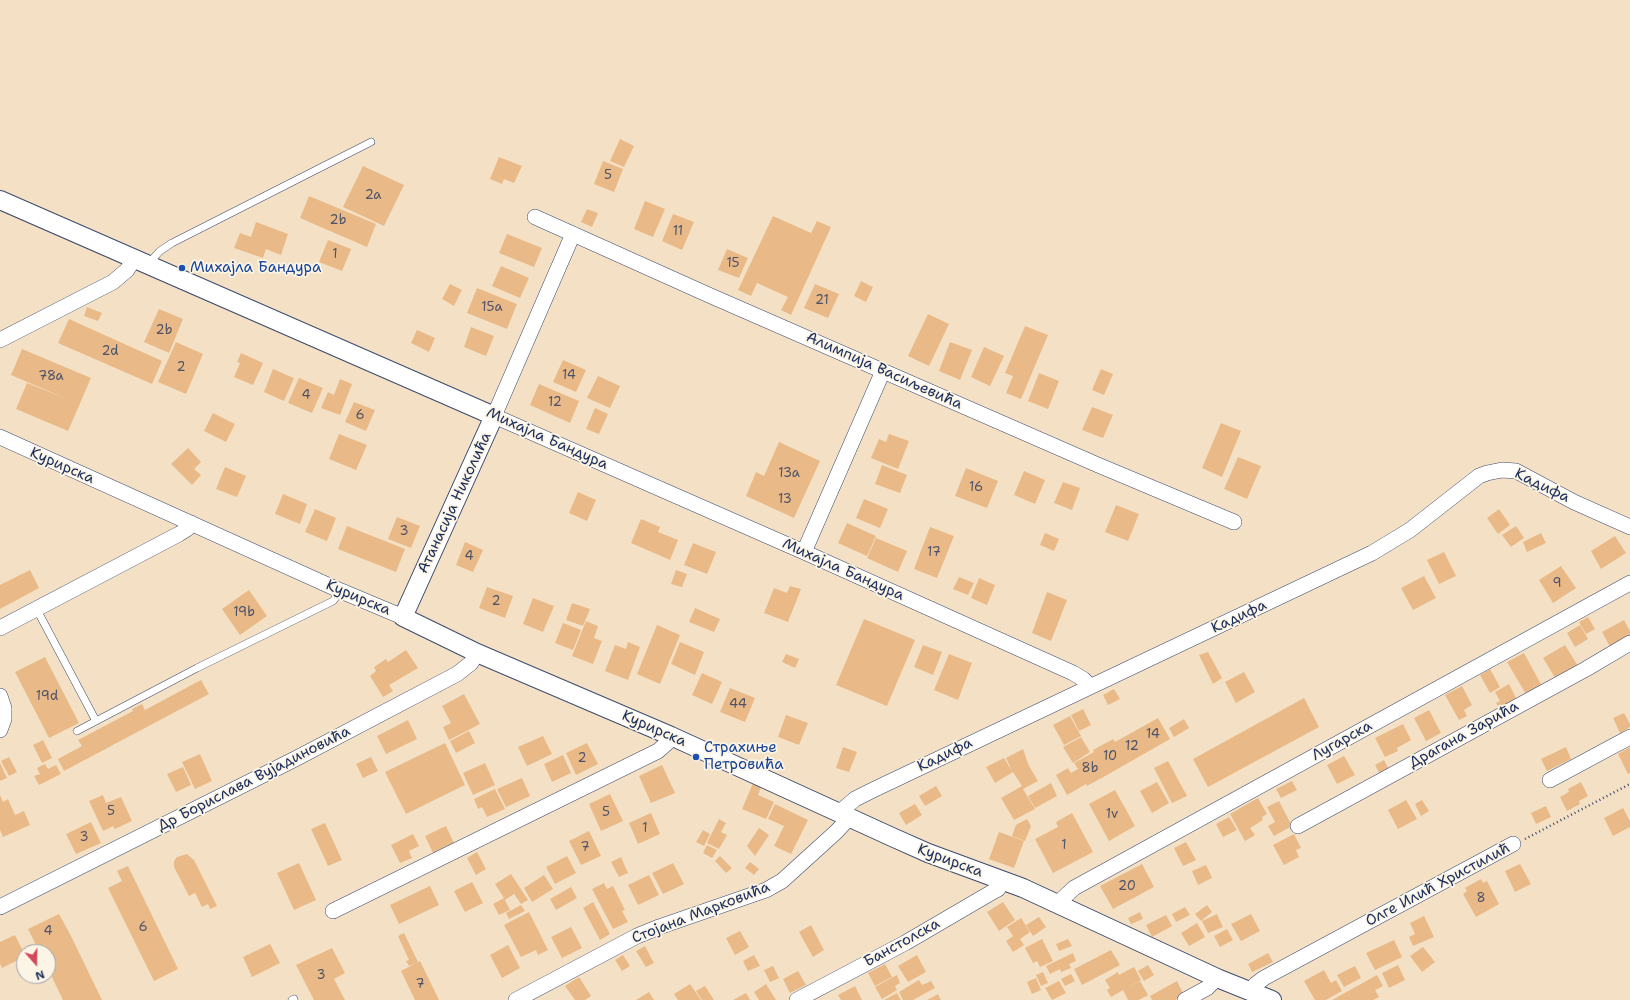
<!DOCTYPE html>
<meta charset="utf-8">
<style>
body{margin:0}
#map{position:relative;width:1630px;height:1000px;overflow:hidden;background:#f4e1c5;font-family:"Shantell Sans",sans-serif}
canvas{display:block}
.north{position:absolute;left:16px;top:944px;width:40px;height:40px;box-sizing:border-box;background:#fcf5e5;border:1px solid #a2a6af;border-radius:50%;rotate:160deg;font-size:11px;font-weight:700;line-height:16px;text-align:center;color:#1b2f5e}
.north::after{content:'';display:block;margin:auto;width:14px;height:18px;background:#d1495b;clip-path:polygon(50% 0,100% 100%,50% 72%,0 100%)}
</style>
<div id="map">
<canvas width="1630" height="1000"></canvas>
<div class="north">N</div>
</div>
<script>
const ctx = document.querySelector('canvas').getContext('2d');
ctx.lineJoin = 'round';
function fillPath(path, color) { ctx.fillStyle = color; ctx.fill(path, 'evenodd'); }
const poly = rows => new Path2D(rows.map(r => 'M' + r).join(''));
function trace(path, color, width, dash) { ctx.strokeStyle = color; ctx.lineWidth = width; ctx.lineCap = dash ? 'butt' : 'round'; ctx.setLineDash(dash || []); ctx.stroke(path); }
function label(font, color, halo, rows, align = 'center') {
  ctx.font = font + ' "Shantell Sans",sans-serif'; ctx.lineWidth = 3.5; ctx.setLineDash([]); ctx.textBaseline = 'middle'; ctx.strokeStyle = halo; ctx.fillStyle = color; for (const [text, x, y, turn = 0] of rows) {
    ctx.save(); ctx.translate(x, y); ctx.rotate((+turn || 0) * Math.PI / 180); ctx.textAlign = isNaN(turn) ? turn : align; if (halo) ctx.strokeText(text, 0, 0); ctx.fillText(text, 0, 0); ctx.restore();
  }
}
fillPath(poly([
 [620,139,634,146,624,167,610,161],
 [499,157,522,166,514,183,504,179,502,184,490,179],
 [603,161,623,169,614,192,594,184],
 [363,166,404,185,384,226,343,207],
 [309,196,376,224,367,247,300,218],
 [645,201,665,209,653,237,634,229],
 [587,209,598,213,592,227,581,222],
 [673,214,694,222,682,250,662,241],
 [773,216,811,233,817,221,831,227,791,315,781,310,788,297,757,283,751,296,738,290],
 [256,222,288,234,281,255,266,249,263,258,234,248,240,233,251,237],
 [507,234,542,248,534,267,499,253],
 [328,240,351,249,342,271,319,262],
 [727,249,748,258,739,278,718,270],
 [501,266,529,278,520,298,492,286],
 [861,281,873,287,866,302,854,296],
 [450,284,462,290,454,306,442,299],
 [815,284,839,294,828,318,804,308],
 [477,288,517,304,507,329,467,313],
 [87,307,102,313,98,321,84,316],
 [159,309,183,319,169,353,144,342],
 [928,314,949,324,929,366,908,356],
 [69,319,162,361,152,384,58,343],
 [1025,326,1048,335,1021,399,1006,393,1013,376,1005,373],
 [471,327,494,336,486,356,464,347],
 [417,330,435,338,429,352,411,343],
 [176,342,203,354,186,394,158,382],
 [950,342,972,350,960,380,939,371],
 [984,347,1004,356,990,386,971,377],
 [22,349,91,378,68,431,16,409,27,383,67,399,11,375],
 [241,353,263,363,253,385,234,377,240,363,237,362],
 [563,360,586,370,576,392,553,382],
 [273,369,294,378,284,401,264,392],
 [1101,369,1113,374,1104,395,1092,390],
 [1039,373,1059,381,1048,409,1028,401],
 [598,376,620,386,610,408,587,398],
 [299,378,323,388,312,413,288,403],
 [340,379,352,384,340,415,321,408,328,392,334,395],
 [539,384,579,401,570,423,530,405],
 [354,402,375,410,366,431,345,422],
 [1092,407,1113,415,1103,438,1082,430],
 [595,408,608,414,599,434,586,429],
 [213,413,235,424,226,442,204,431],
 [1221,423,1241,431,1222,477,1202,468],
 [339,434,367,445,356,470,329,459],
 [889,434,909,441,898,469,871,458,879,439,886,442],
 [779,442,820,461,794,518,746,496,756,472,764,476],
 [188,448,201,462,194,469,201,475,192,485,171,464],
 [1238,457,1261,466,1247,499,1224,489],
 [882,465,907,475,900,493,875,484],
 [225,467,246,476,237,497,216,489],
 [966,468,998,481,987,508,955,496],
 [1024,471,1045,480,1035,504,1014,495],
 [1063,482,1080,488,1072,510,1054,503],
 [578,492,596,500,587,521,569,513],
 [283,494,307,504,300,524,275,514],
 [864,499,888,509,880,528,856,518],
 [1116,505,1139,514,1128,541,1105,532],
 [315,509,336,518,327,541,305,532],
 [1499,509,1510,525,1498,534,1487,518],
 [397,517,420,526,411,548,388,539],
 [641,519,660,527,658,532,678,540,670,560,631,543],
 [847,523,876,536,867,556,838,543],
 [347,526,405,549,396,572,338,549],
 [1516,526,1524,538,1511,547,1502,535],
 [930,527,954,536,937,578,914,569],
 [1045,533,1059,539,1054,551,1040,545],
 [1541,533,1546,543,1527,552,1523,542],
 [1615,536,1626,553,1601,569,1591,551],
 [876,538,907,551,898,572,867,558],
 [465,542,483,550,473,572,456,565],
 [693,543,716,552,707,574,684,565],
 [1444,552,1456,576,1439,584,1427,560],
 [1561,566,1576,588,1553,603,1539,580],
 [30,570,39,588,0,609,0,585],
 [676,570,687,574,682,587,671,584],
 [1424,576,1436,598,1413,610,1401,588],
 [959,577,974,583,968,595,953,589],
 [979,578,995,585,987,605,971,598],
 [790,586,801,589,788,622,764,613,774,588,787,593],
 [487,587,513,596,505,618,479,608],
 [249,590,267,616,240,635,222,609],
 [1047,592,1067,600,1051,641,1032,633],
 [533,598,554,606,543,632,523,624],
 [572,603,590,609,583,626,566,620],
 [695,608,720,619,714,632,689,622],
 [1588,617,1595,629,1586,634,1579,622],
 [864,619,915,640,887,706,836,685],
 [1624,620,1630,631,1630,636,1610,647,1602,632],
 [586,621,598,626,594,638,602,641,593,664,572,656],
 [563,623,581,630,573,650,555,643],
 [657,625,680,635,660,684,637,674],
 [1580,625,1588,639,1575,647,1567,633],
 [628,642,640,647,628,680,605,671,615,645,626,649],
 [680,642,704,652,695,675,671,664],
 [923,645,942,652,933,675,914,667],
 [1565,645,1578,666,1556,679,1543,658],
 [406,650,418,668,389,685,393,691,383,697,370,676,376,671,374,667,386,659,388,662],
 [1208,652,1222,678,1213,684,1199,655],
 [1524,653,1543,688,1527,696,1507,662],
 [786,654,799,659,795,668,782,662],
 [949,654,972,663,958,700,934,690],
 [45,657,79,723,49,738,15,672],
 [1490,669,1500,687,1490,693,1480,675],
 [1244,672,1255,692,1236,703,1225,682],
 [702,673,722,682,712,704,692,695],
 [201,680,209,694,64,771,58,759,82,746,78,740,133,711,132,709,142,704,145,710],
 [1509,684,1518,702,1501,711,1496,703,1500,701,1495,692],
 [1462,686,1472,705,1464,710,1467,716,1459,720,1445,695],
 [730,688,755,698,745,722,720,712],
 [1114,689,1120,699,1108,705,1103,695],
 [464,694,480,724,449,740,443,727,451,723,442,706],
 [1304,698,1319,727,1208,787,1193,759],
 [1083,709,1091,725,1079,731,1071,715],
 [1429,710,1441,733,1426,741,1414,718],
 [1624,713,1630,724,1630,727,1620,733,1613,718],
 [786,715,808,723,799,745,778,737],
 [1070,716,1081,736,1064,745,1053,725],
 [1158,718,1170,739,1107,775,1103,768,1107,775,1087,786,1086,784,1067,795,1056,775,1068,768,1071,773,1078,769,1074,763,1094,752,1093,750,1113,739,1115,742],
 [1184,719,1189,728,1174,737,1169,728],
 [408,720,417,739,386,754,377,736],
 [1403,724,1411,740,1397,748,1398,751,1385,757,1375,738],
 [469,731,475,743,456,753,450,741],
 [543,736,552,754,527,766,518,747],
 [1081,737,1090,752,1073,763,1063,747],
 [43,740,52,758,42,763,33,745],
 [445,743,465,785,406,814,385,772],
 [587,743,598,764,576,775,566,753],
 [843,747,857,752,849,772,836,768],
 [1566,747,1571,759,1547,771,1541,759],
 [1630,747,1630,773,1628,774,1618,754],
 [1023,749,1029,766,1038,781,1023,789,1035,809,1014,820,1001,798,1022,786,1013,772,995,783,986,767,1004,758,1012,771,1006,758],
 [200,754,212,781,195,789,182,762],
 [563,755,571,773,552,782,544,764],
 [1344,756,1355,775,1337,784,1327,765],
 [9,757,17,772,9,776,1,761],
 [371,757,378,771,363,778,356,764],
 [1384,760,1391,773,1382,778,1375,765],
 [1168,761,1187,796,1172,803,1154,768],
 [0,763,7,778,0,781],
 [485,763,495,785,473,795,463,773],
 [45,764,48,769,56,765,61,774,39,785,34,776,40,774,37,768],
 [662,765,675,793,651,803,639,776],
 [183,767,191,785,176,792,167,774],
 [522,778,530,796,506,807,497,789],
 [754,781,762,784,758,795,774,802,766,819,742,809],
 [1292,781,1297,790,1281,798,1276,789],
 [1157,782,1169,803,1152,813,1140,791],
 [1581,782,1588,796,1579,801,1580,804,1567,811,1560,797,1569,792,1568,789],
 [1051,783,1057,796,1035,808,1028,796],
 [936,786,942,796,925,806,919,796],
 [495,789,505,809,487,817,482,807,478,809,474,799],
 [1115,790,1135,826,1109,841,1089,804],
 [610,794,623,821,601,831,589,804],
 [0,795,3,802,8,799,15,815,24,811,30,825,3,837,0,830],
 [103,795,106,803,121,797,132,821,115,829,113,826,103,831,89,801],
 [1258,798,1267,814,1262,817,1263,820,1250,828,1255,835,1245,841,1230,814],
 [1406,800,1417,819,1398,829,1388,810],
 [1422,800,1429,811,1421,816,1415,804],
 [1279,801,1292,826,1274,836,1268,826,1275,822,1267,807],
 [775,804,808,820,791,854,774,846,784,826,768,819],
 [915,804,922,815,906,825,899,813],
 [1546,806,1551,817,1536,824,1531,813],
 [1623,808,1630,821,1630,827,1613,836,1604,818],
 [651,813,660,834,638,844,629,823],
 [1072,813,1093,852,1053,873,1035,839,1058,827,1056,822],
 [1229,817,1237,830,1223,837,1216,824],
 [719,819,726,823,721,832,727,835,719,849,707,843],
 [1027,819,1031,826,1025,841,1012,836,1016,825],
 [91,822,101,843,76,854,66,834],
 [325,823,342,860,328,866,311,829],
 [446,826,454,843,433,853,425,836],
 [759,828,769,835,755,856,747,846],
 [703,830,710,834,704,846,696,842],
 [589,831,601,856,581,865,569,841],
 [999,832,1024,841,1014,868,989,859],
 [413,834,419,846,409,851,412,858,400,863,391,845],
 [1294,834,1301,848,1296,850,1299,857,1284,865,1273,845],
 [1186,842,1196,860,1183,866,1174,848],
 [707,845,717,850,712,858,703,853],
 [477,852,486,869,476,875,467,858],
 [187,854,194,860,217,906,210,909,208,904,202,907,195,893,189,896,174,867,174,861,177,857],
 [567,856,576,873,555,884,546,867],
 [720,856,732,868,726,873,715,861],
 [621,857,628,873,619,877,611,862],
 [750,862,759,869,754,875,745,868],
 [299,863,316,900,294,910,277,873],
 [673,863,684,884,663,894,652,873],
 [1142,864,1154,887,1113,909,1100,886],
 [1520,864,1531,884,1515,892,1505,871],
 [1206,865,1212,878,1198,885,1192,871],
 [128,866,178,969,154,981,108,888,122,881,117,871],
 [511,874,528,900,521,904,514,894,505,900,510,910,499,915,493,904,504,898,495,884],
 [544,875,553,889,532,902,524,888],
 [649,875,659,895,638,905,628,885],
 [1481,879,1483,883,1487,881,1499,904,1476,917,1463,894,1467,891,1465,888],
 [472,882,483,903,465,912,454,891],
 [604,883,607,889,613,886,625,910,622,911,628,922,613,929,592,889],
 [430,886,439,905,399,924,390,905],
 [571,887,577,898,556,910,550,899],
 [593,902,610,934,600,940,583,908],
 [1003,902,1015,920,999,931,987,912],
 [521,905,525,911,509,919,506,913],
 [1207,905,1212,912,1201,921,1195,914],
 [1185,907,1190,915,1176,922,1172,914],
 [529,912,548,950,538,955,536,950,521,957,504,925],
 [1140,912,1143,919,1131,924,1128,918],
 [59,914,70,934,102,1000,63,1000,48,969,48,952,40,952,38,949,28,929],
 [1217,914,1223,927,1208,933,1202,921],
 [1251,914,1260,931,1241,941,1231,924],
 [1166,915,1172,926,1152,937,1146,925],
 [1424,916,1434,937,1413,946,1409,937,1415,934,1410,923],
 [1039,917,1046,927,1033,936,1026,925],
 [1021,918,1030,932,1020,939,1024,945,1013,952,1006,941,1013,936,1007,927],
 [1197,923,1205,937,1189,946,1181,933],
 [811,925,824,950,813,957,799,932],
 [571,927,582,948,562,958,551,937],
 [1227,929,1233,940,1220,947,1214,936],
 [740,931,749,947,735,955,726,938],
 [404,933,418,962,409,966,406,961,409,960,398,936],
 [15,935,24,953,24,957,2,968,0,964,0,942],
 [1042,939,1053,961,1040,967,1037,961,1033,963,1025,948],
 [1068,939,1072,946,1059,951,1056,944],
 [1394,940,1402,957,1375,970,1366,953],
 [270,944,280,963,252,977,243,957],
 [508,945,520,968,502,978,490,955],
 [645,946,654,963,646,967,636,951],
 [1423,947,1435,962,1422,972,1410,956],
 [332,948,345,973,334,979,345,1000,314,1000,296,965],
 [1111,950,1120,965,1082,985,1074,969],
 [1073,953,1076,961,1069,964,1071,968,1061,972,1060,969,1050,974,1046,966],
 [1268,953,1273,962,1252,972,1248,964],
 [623,955,630,966,622,971,615,960],
 [754,955,760,966,748,971,743,961],
 [917,955,926,972,908,982,898,966],
 [420,961,439,1000,415,1000,401,971],
 [885,964,892,977,875,986,868,973],
 [1148,965,1154,975,1144,981,1138,971],
 [1398,965,1405,980,1389,988,1382,973],
 [773,966,779,978,770,982,764,970],
 [1355,966,1361,978,1344,987,1337,975],
 [1134,967,1141,980,1125,989,1140,981,1148,995,1139,1000,1128,1000,1123,990,1111,997,1107,990,1110,988,1105,980,1118,972,1119,975],
 [1324,970,1331,983,1336,980,1342,991,1326,1000,1315,1000,1304,981],
 [798,971,806,985,790,993,783,979],
 [1043,972,1048,983,1041,986,1036,975],
 [1071,974,1075,981,1065,986,1061,979],
 [897,975,900,983,895,986,897,990,882,999,875,987],
 [1377,975,1383,986,1375,990,1379,997,1373,1000,1332,1000],
 [579,977,591,996,585,1000,575,1000,565,986],
 [1036,978,1041,990,1032,994,1027,982],
 [919,980,922,985,931,981,935,988,913,1000,903,1000,899,992],
 [1059,981,1066,993,1052,1000,1045,988],
 [1177,981,1184,995,1175,1000,1152,1000,1150,996],
 [690,984,701,1000,678,1000,674,994],
 [766,984,776,1000,759,1000,754,992],
 [705,986,714,1000,702,1000,696,991],
 [855,986,862,1000,841,1000,838,995],
 [649,992,654,1000,636,1000],
 [746,993,750,1000,733,1000],
 [897,993,901,1000,884,1000],
 [938,994,941,1000,927,1000]
]), '#e9ba88');
const service = poly([
 [147,265,160,251,172,243,371,142],
 [36,608,96,721],
 [77,731,197,668,333,601,341,591],
 [292,1000,294,999]
]);
const minor = poly([
 [535,217,711,296,1098,465,1234,522],
 [573,234,494,416,804,552,1073,673,1083,679,1090,686],
 [0,340,113,282,127,270,134,259],
 [0,437,341,591,403,617],
 [804,552,883,371],
 [0,628,179,534,187,529,191,523],
 [0,696,4,708,4,719,0,730],
 [1550,780,1630,737],
 [840,812,855,799,875,789,1372,553,1410,530,1479,476,1487,473,1502,470,1516,471,1574,502,1630,527],
 [1298,826,1586,669,1630,643],
 [1057,904,1074,888,1630,583],
 [0,907,295,759,457,674,471,663,477,653],
 [333,911,658,751,667,743,671,736],
 [1250,991,1256,984,1264,978,1513,844],
 [516,1000,637,936,659,927,766,890,782,881,836,832,850,817],
 [797,1000,905,943,994,891,998,889,1002,880],
 [1185,1000,1207,988,1217,978]
]);
const tertiary = poly([
 [0,200,494,416,403,617,477,653,671,736,892,837,928,853,1023,888,1217,978,1272,1000]
]);
trace(service, '#3c4a6d', 8);
trace(minor, '#3c4a6d', 16);
trace(tertiary, '#3c4a6d', 20);
trace(poly([
 [1525,839,1630,784]
]), '#3c4a6d', 2.5, [1, 3]);
trace(service, '#fff', 7);
trace(minor, '#fff', 15);
trace(tertiary, '#fff', 18);
for (const [x, y, r, color] of [
 [182,268,4,"#1a4fb4"],
 [696,757,4,"#1a4fb4"]
]) { const dot = new Path2D(); dot.arc(x, y, r, 0, 2 * Math.PI); ctx.fillStyle = color; ctx.fill(dot); trace(dot, '#fcf5e5', 1.5); }
label('13px', '#4e5268', null, [
 ["5",608,176],
 ["2a",373,196],
 ["2b",338,221],
 ["11",678,232],
 ["1",335,255],
 ["15",733,264],
 ["21",822,301],
 ["15a",492,308],
 ["2b",164,331],
 ["2d",110,352],
 ["2",181,368],
 ["14",569,376],
 ["78a",51,377],
 ["4",306,396],
 ["12",555,403],
 ["6",360,416],
 ["13a",789,474],
 ["16",976,488],
 ["13",785,500],
 ["3",404,532],
 ["17",934,553],
 ["4",469,557],
 ["9",1557,584],
 ["2",496,602],
 ["19b",244,613],
 ["19d",47,697],
 ["44",738,705],
 ["14",1153,735],
 ["12",1132,747],
 ["10",1110,757],
 ["2",582,759],
 ["8b",1090,769],
 ["5",111,812],
 ["5",606,813],
 ["1v",1112,815],
 ["1",645,829],
 ["3",84,838],
 ["1",1064,846],
 ["7",585,848],
 ["20",1127,887],
 ["8",1481,899],
 ["6",143,928],
 ["4",48,932],
 ["3",321,976],
 ["7",420,985]
]);
label('15px', '#164399', '#fcf5e5', [
 ["Михајла Бандура",190,268],
 ["Страхиње",704,748],
 ["Петровића",704,765]
], 'left');
label('15px', '#1b2f5e', '#fcf5e5', [
 ["Алимпија Васиљевића",884,371,24],
 ["Михајла Бандура",547,439,24],
 ["Курирска",62,466,24],
 ["Кадифа",1542,486,26],
 ["Атанасија Николића",455,503,-65],
 ["Михајла Бандура",843,570,24],
 ["Курирска",358,598,23],
 ["Кадифа",1239,617,-25],
 ["Курирска",654,729,24],
 ["Драгана Зарића",1464,735,-29],
 ["Лугарска",1342,741,-29],
 ["Кадифа",945,755,-26],
 ["Др Борислава Вујадиновића",254,779,-27],
 ["Курирска",950,861,21],
 ["Олге Илић Христилић",1438,885,-28],
 ["Стојана Марковића",701,913,-21],
 ["Банстолска",902,943,-29]
]);
</script>
